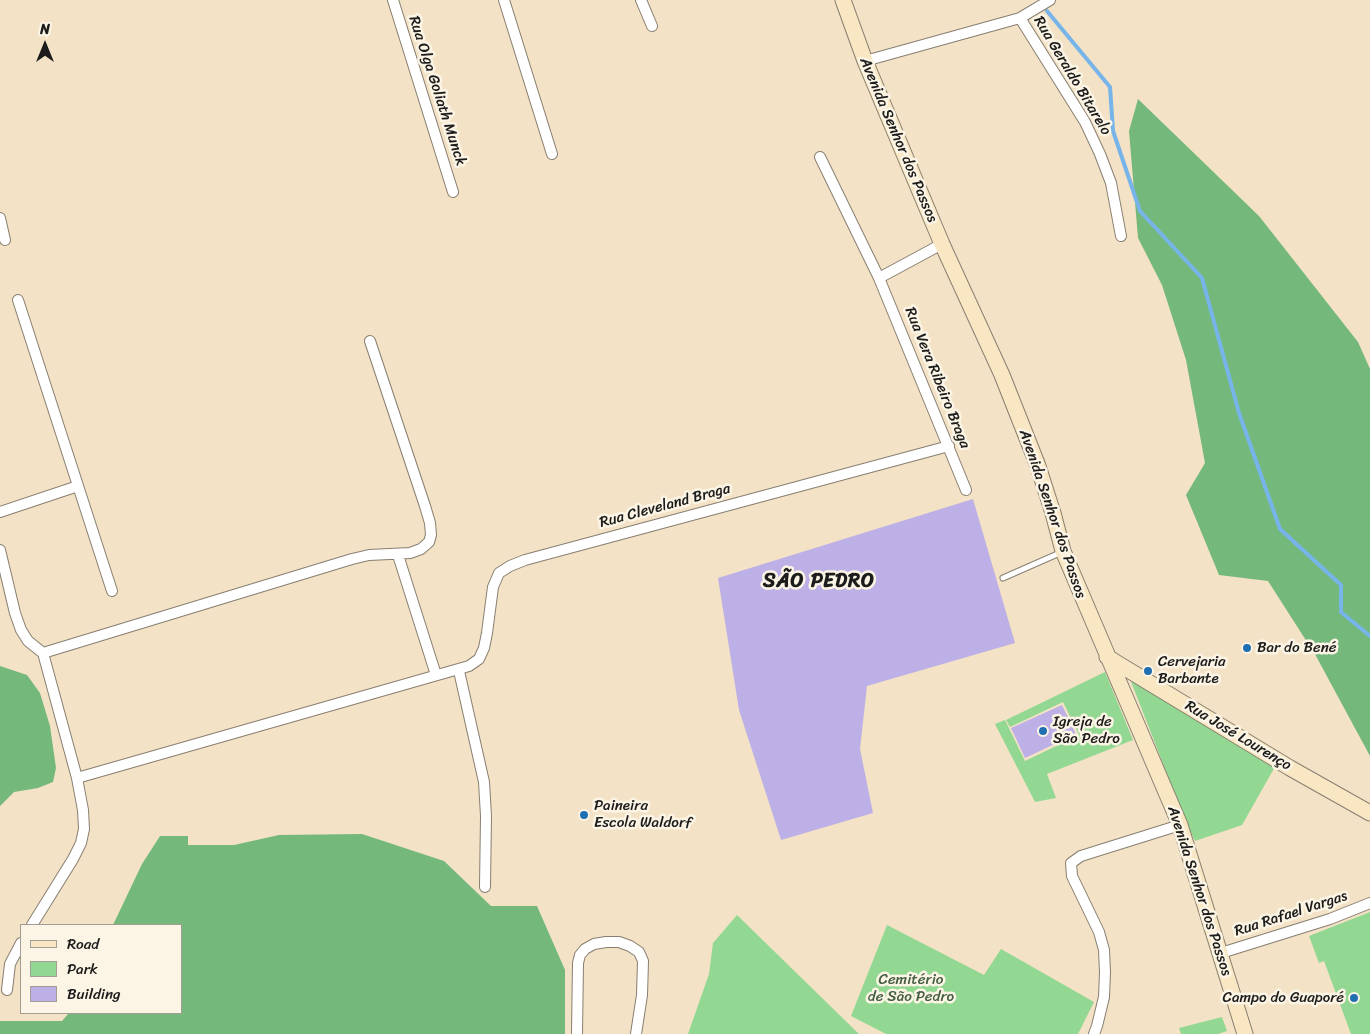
<!DOCTYPE html>
<meta charset="utf-8">
<style>
body{margin:0}
#map{position:relative;width:1370px;height:1034px;overflow:hidden;background:#f3e2c6;font-family:Sriracha,sans-serif}
canvas{display:block}
.legend{position:absolute;left:20px;top:924px;width:162px;height:90px;box-sizing:border-box;background:#fcf5e5;border:1px solid #a29e95;margin:0;padding:6px 9px;list-style:none;font-size:15px;color:#1c1c1c}
.legend li{display:flex;align-items:center;gap:10px;height:25px}
.legend b{width:25px;border:1px solid #a29e95}
.north{position:absolute;left:20px;top:20px;width:50px;height:50px;-webkit-text-stroke:4px #fcf5e5;paint-order:stroke;rotate:0deg;font-size:14px;font-weight:700;line-height:20px;text-align:center;color:#1c1c1c}
.north::after{content:'';display:block;margin:auto;width:18px;height:22px;background:#1c1c1c;clip-path:polygon(50% 0,100% 100%,50% 72%,0 100%)}
</style>
<div id="map">
<canvas width="1370" height="1034"></canvas>
<ul class="legend">
<li><b style="height:6px;background:#f9e7c3"></b>Road</li>
<li><b style="height:14px;background:#92d892"></b>Park</li>
<li><b style="height:14px;background:#bdb0e6"></b>Building</li>
</ul>
<div class="north">N</div>
</div>
<script>
const ctx = document.querySelector('canvas').getContext('2d');
ctx.lineJoin = 'round';
function fillPath(path, color) { ctx.fillStyle = color; ctx.fill(path, 'evenodd'); }
const poly = rows => new Path2D(rows.map(r => 'M' + r).join(''));
function trace(path, color, width, dash) { ctx.strokeStyle = color; ctx.lineWidth = width; ctx.lineCap = dash ? 'butt' : 'round'; ctx.setLineDash(dash || []); ctx.stroke(path); }
function label(font, color, halo, rows, align = 'center') {
  ctx.font = font + ' Sriracha,sans-serif'; ctx.lineWidth = 5; ctx.setLineDash([]); ctx.textBaseline = 'middle'; ctx.strokeStyle = halo; ctx.fillStyle = color; for (const [text, x, y, turn = 0] of rows) {
    ctx.save(); ctx.translate(x, y); ctx.rotate((+turn || 0) * Math.PI / 180); ctx.textAlign = isNaN(turn) ? turn : align; if (halo) ctx.strokeText(text, 0, 0); ctx.fillText(text, 0, 0); ctx.restore();
  }
}
fillPath(poly([
 [1105,672,1133,740,1047,774,1056,798,1035,802,995,724,1005,720,1025,761,1079,735,1063,702,1010,727,1006,720],
 [1130,679,1276,765,1242,825,1195,841,1185,820],
 [1370,912,1370,1034,1351,1034,1324,961,1319,963,1309,936],
 [737,915,859,1034,688,1034,709,974,713,943],
 [887,925,984,975,1001,949,1094,1002,1078,1034,886,1034,851,1016],
 [1222,1017,1227,1031,1218,1034,1181,1034,1179,1028]
]), '#92d892');
fillPath(poly([
 [1138,99,1259,216,1358,342,1370,369,1370,756,1316,656,1268,581,1219,575,1186,495,1205,463,1186,360,1162,285,1138,238,1129,131],
 [0,666,27,675,40,693,50,726,56,768,53,782,38,788,14,792,0,806],
 [362,834,444,861,491,906,537,906,565,970,565,1034,0,1034,0,1021,62,1021,69,1013,181,1013,181,925,113,925,142,864,160,836,188,836,188,845,234,845,279,835]
]), '#75b87c');
trace(poly([
 [1047,11,1110,87,1113,131,1140,211,1202,278,1239,413,1280,529,1341,585,1341,612,1370,636]
]), '#77b4e9', 4);
fillPath(poly([
 [973,499,1015,643,867,686,860,749,873,813,781,840,739,710,718,578],
 [1062,705,1076,734,1025,758,1011,728]
]), '#bdb0e6');
const lane = poly([
 [1003,578,1062,552]
]);
const street = poly([
 [393,0,453,192],
 [504,0,552,154],
 [641,0,652,26],
 [1020,18,1085,122,1100,154,1111,183,1121,236],
 [865,61,1020,18,1050,0],
 [820,157,879,278,966,490],
 [0,218,5,240],
 [879,278,942,244],
 [18,300,112,591],
 [0,512,78,486],
 [0,550,15,613,21,630,28,641,43,653],
 [398,555,436,675],
 [43,653,352,559,369,555,410,553,421,549,429,542,431,535,430,523,425,506,370,341],
 [459,671,484,782,486,816,485,887],
 [77,778,469,666,479,659,484,648,487,633,493,587,499,573,510,566,525,560,949,446],
 [32,925,73,859,81,843,84,829,83,810,77,778,43,653],
 [1221,953,1330,919,1370,903],
 [7,990,10,964,21,943],
 [577,1034,578,963,580,955,585,949,594,944,606,942,619,942,630,946,639,952,643,961,642,995,636,1034],
 [1094,1034,1097,1026,1104,997,1105,972,1104,950,1099,932,1072,876,1071,863,1081,856,1180,825]
]);
const secondary = poly([
 [843,0,865,61,942,244,1002,375,1038,466,1053,513,1063,551,1180,825,1245,1034],
 [1107,657,1290,768,1370,813]
]);
trace(lane, '#887f71', 7);
trace(street, '#887f71', 12);
trace(secondary, '#887f71', 17);
trace(lane, '#fff', 5);
trace(street, '#fff', 10);
trace(secondary, '#f9e7c3', 15);
for (const [x, y, r, color] of [
 [1247,648,5,"#1f6fb2"],
 [1148,671,5,"#1f6fb2"],
 [1043,731,5,"#1f6fb2"],
 [584,815,5,"#1f6fb2"],
 [1354,998,5,"#1f6fb2"]
]) { const dot = new Path2D(); dot.arc(x, y, r, 0, 2 * Math.PI); ctx.fillStyle = color; ctx.fill(dot); trace(dot, '#fcf5e5', 2); }
label('15px', '#1c1c1c', '#fcf5e5', [
 ["Rua Geraldo Bitarelo",1072,76,59],
 ["Rua Olga Goliath Munck",437,91,72],
 ["Avenida Senhor dos Passos",898,140,67],
 ["Rua Vera Ribeiro Braga",937,378,68],
 ["Rua Cleveland Braga",665,506,-15],
 ["Avenida Senhor dos Passos",1052,514,71],
 ["Rua José Lourenço",1238,736,31],
 ["Avenida Senhor dos Passos",1199,891,72],
 ["Rua Rafael Vargas",1291,914,-18]
]);
label('15px', '#1c1c1c', '#fcf5e5', [
 ["Bar do Bené",1257,648],
 ["Cervejaria",1158,662],
 ["Barbante",1158,679],
 ["Igreja de",1053,722],
 ["São Pedro",1053,739],
 ["Paineira",594,806],
 ["Escola Waldorf",594,823],
 ["Campo do Guaporé",1344,998,"right"]
], 'left');
label('15px', '#455e45', '#fcf5e5', [
 ["Cemitério",911,980],
 ["de São Pedro",911,997]
]);
ctx.letterSpacing = '1px';
label('bold 20px', '#1c1c1c', '#fcf5e5', [
 ["SÃO PEDRO",819,582]
]);
ctx.letterSpacing = '0px';
</script>
